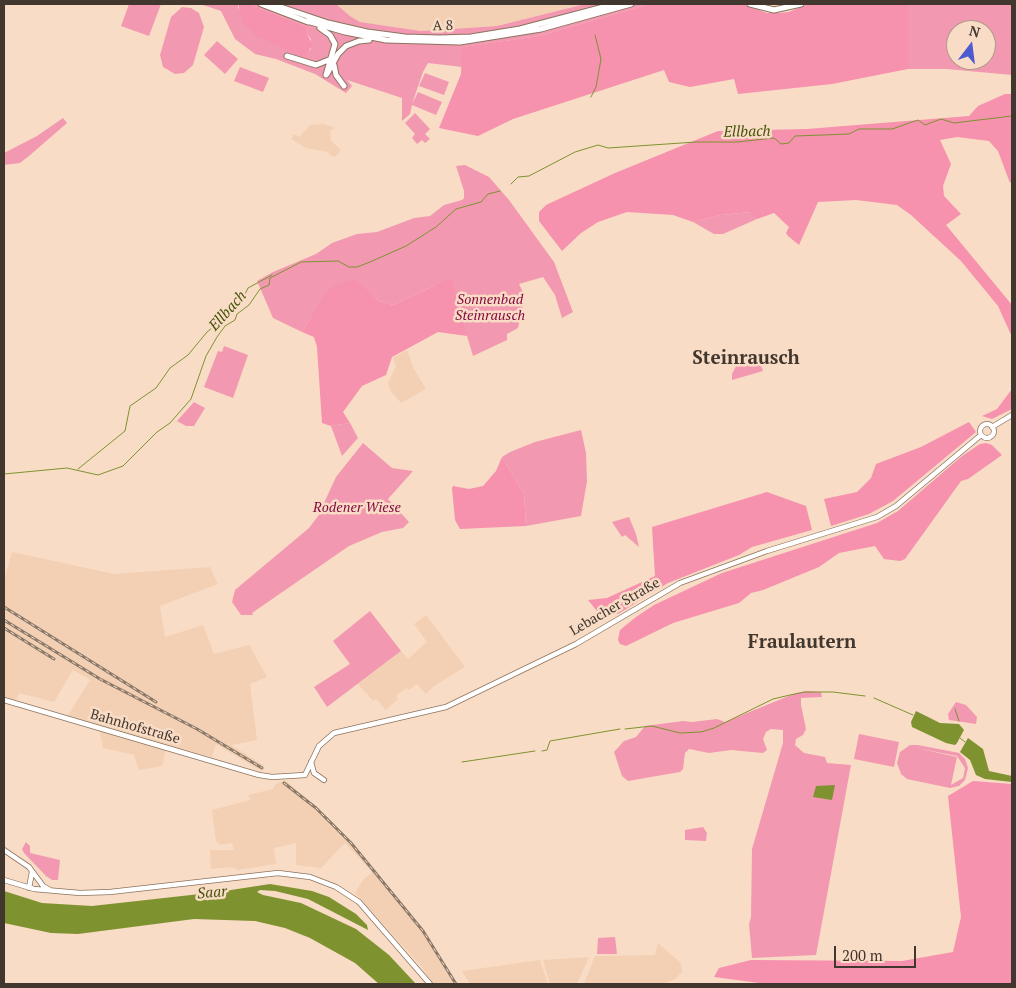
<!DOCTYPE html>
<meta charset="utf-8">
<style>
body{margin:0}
#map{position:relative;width:1016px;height:988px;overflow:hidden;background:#f9dcc5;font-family:"PT Serif",serif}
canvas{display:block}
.frame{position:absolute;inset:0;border:5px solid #42372e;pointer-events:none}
.north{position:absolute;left:946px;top:20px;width:50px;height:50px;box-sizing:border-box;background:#f9dcc5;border:1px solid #b09a89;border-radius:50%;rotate:15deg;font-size:14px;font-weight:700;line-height:20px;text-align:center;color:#42372e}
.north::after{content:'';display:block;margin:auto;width:18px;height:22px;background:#4e5acf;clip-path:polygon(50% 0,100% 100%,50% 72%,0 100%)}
.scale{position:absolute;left:834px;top:946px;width:82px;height:22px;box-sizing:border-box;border:2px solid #42372e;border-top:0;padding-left:6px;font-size:15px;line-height:18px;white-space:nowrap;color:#42372e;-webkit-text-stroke:4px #f9dcc5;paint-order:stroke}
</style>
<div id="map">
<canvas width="1016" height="988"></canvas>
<div class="frame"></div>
<div class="north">N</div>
<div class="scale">200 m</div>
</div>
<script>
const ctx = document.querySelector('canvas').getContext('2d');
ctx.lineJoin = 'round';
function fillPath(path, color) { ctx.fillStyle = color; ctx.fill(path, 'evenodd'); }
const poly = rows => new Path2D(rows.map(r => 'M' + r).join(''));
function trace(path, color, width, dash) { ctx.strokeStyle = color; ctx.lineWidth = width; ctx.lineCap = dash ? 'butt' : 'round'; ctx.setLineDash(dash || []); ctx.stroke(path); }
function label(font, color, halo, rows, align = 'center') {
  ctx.font = font + ' "PT Serif",serif'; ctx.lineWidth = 5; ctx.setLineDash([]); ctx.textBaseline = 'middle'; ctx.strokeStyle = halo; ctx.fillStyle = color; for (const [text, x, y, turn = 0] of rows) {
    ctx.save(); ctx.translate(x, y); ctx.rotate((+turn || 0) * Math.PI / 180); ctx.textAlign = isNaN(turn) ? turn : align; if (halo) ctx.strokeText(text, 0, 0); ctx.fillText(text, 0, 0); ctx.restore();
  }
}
fillPath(poly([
 [336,4,585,4,497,26,421,31,360,22,350,16],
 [324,124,335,128,330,131,331,141,341,150,335,157,330,155,328,152,306,148,291,139,294,134,299,137,310,125],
 [407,350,414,369,426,389,401,403,390,390,388,383,396,366,393,358],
 [12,552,114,574,210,567,218,584,160,606,165,637,203,625,214,654,249,645,267,677,250,684,257,740,231,745,265,766,261,771,216,744,212,757,167,745,162,766,139,770,134,755,103,748,99,727,67,717,90,680,73,670,54,702,19,693,16,700,4,697,4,580],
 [426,615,465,667,434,686,426,694,417,684,409,690,406,688,396,696,398,699,386,710,376,699,373,701,358,684,401,651,408,659,427,642,414,624],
 [285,780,330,819,354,845,428,936,457,984,434,984,421,966,355,893,362,881,372,872,345,843,321,868,296,865,296,843,274,848,276,864,238,870,232,867,211,869,210,850,234,850,232,843,220,845,216,841,212,810,250,800,248,795,273,789,276,784],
 [658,943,681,963,682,972,675,979,663,984,584,984,595,956,655,955],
 [589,957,577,984,550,984,543,960],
 [540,960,548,984,470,984,462,971]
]), '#f3d0b3');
fillPath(poly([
 [129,4,161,4,149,36,121,26],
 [200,4,238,4,238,8,305,54,311,49,311,39,307,34,308,27,249,4,336,4,350,16,360,22,421,31,497,26,585,4,650,4,539,36,463,47,462,67,428,63,423,72,412,104,418,92,442,102,436,115,412,105,410,114,402,121,402,98,347,80,352,86,346,93,315,74,276,59,255,54,235,39,221,11],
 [908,4,1012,4,1012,75,947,69,908,69],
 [956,30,986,30,986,60,956,60],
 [182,7,191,8,199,13,204,27,193,65,184,73,175,74,163,67,160,55,171,17],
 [217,41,238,59,225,74,204,55],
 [240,67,269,78,263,92,234,81],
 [425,73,449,82,444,95,419,86],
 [415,113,430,129,425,134,430,139,425,143,422,140,417,144,412,138,415,134,405,123],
 [63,118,67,123,29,156,20,163,4,165,4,153,37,136],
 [465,165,489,177,509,200,554,262,573,312,562,318,555,295,543,277,519,284,525,296,518,328,507,334,507,340,473,356,467,336,436,285,393,305,379,301,355,280,311,317,302,332,273,318,257,281,273,272,316,254,332,243,357,234,377,232,414,218,430,216,444,205,462,200,464,198,464,191,456,166],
 [751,212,757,219,723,234,714,234,693,222,721,215],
 [224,346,248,355,233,398,204,387,218,351,222,352],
 [737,364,761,365,763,371,732,380,732,374],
 [194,402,205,408,194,426,186,426,177,421],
 [350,423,358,438,342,456,331,426],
 [581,430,586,453,587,481,581,516,526,526,524,494,502,457,510,452,535,442],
 [363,443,392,468,413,471,388,499,409,522,403,528,382,532,349,546,252,613,253,615,241,615,232,602,235,590,309,528,318,516,336,477],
 [629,517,636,534,639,547,625,535,622,537,612,522],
 [370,611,401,651,327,707,314,687,350,664,333,641],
 [806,691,821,692,822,697,801,698,801,705,806,729,803,735,796,739,795,745,804,753,825,757,827,763,851,765,816,955,752,958,749,924,751,917,752,849,783,743,783,730,771,729,766,732,763,739,767,750,763,753,731,750,709,753,689,749,685,753,683,769,680,772,628,781,622,776,614,752,624,741,636,737,645,726,683,721,692,722,717,719,725,722,796,693],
 [956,702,966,705,977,717,976,724,949,720,948,714],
 [859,734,899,742,894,767,854,759],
 [910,745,918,745,959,753,965,759,968,768,965,780,959,786,950,788,907,779,901,774,897,763,900,752],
 [916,748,957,756,965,768,963,778,951,785,957,757],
 [703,827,707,833,706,841,685,840,685,830],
 [26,842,30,846,30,853,60,860,58,880,52,880,46,876,24,853,22,849],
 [615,937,617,954,597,954,598,938]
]), '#f299b1');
fillPath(poly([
 [238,4,249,4,308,27,307,34,313,45,304,57,256,36,243,23],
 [650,4,743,4,767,13,778,13,789,12,808,4,908,4,908,69,832,84,738,94,734,79,690,87,669,82,664,70,513,119,478,136,439,128,461,74,462,47,539,36],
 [1005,94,1012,94,1012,181,1010,183,998,151,989,141,957,137,940,140,951,164,943,186,944,196,961,214,946,225,1012,305,1012,337,998,306,961,261,911,215,897,205,856,200,818,202,799,245,788,236,786,233,789,227,774,213,757,219,750,212,721,215,693,222,673,215,627,212,598,222,581,233,562,251,539,221,539,212,546,205,615,173,718,131,807,129,969,116,978,106],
 [451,278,467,336,438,332,392,357,386,375,362,386,343,412,350,423,331,426,322,423,317,347,314,337,302,332,323,297,333,286,355,279,379,301,393,305],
 [1012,389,1012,409,992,419,982,416,997,409],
 [969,422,976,432,893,501,869,514,831,526,824,499,857,492,871,478,876,464,921,447],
 [986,443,992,445,1002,455,968,479,961,481,905,559,900,561,884,559,875,546,839,553,819,567,763,590,751,593,739,603,673,623,626,646,620,644,618,640,620,630,636,617,654,605,722,573,877,523,898,511,962,456,980,444],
 [502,457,524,494,526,526,460,529,455,520,452,488,453,486,469,489,483,486,496,471],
 [767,492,806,506,812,530,752,547,739,555,668,583,618,614,601,616,588,600,607,598,655,576,652,527],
 [973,781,1012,784,1012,984,767,984,714,977,719,968,751,960,902,961,953,952,961,917,948,796]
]), '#f691ae');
fillPath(poly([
 [916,711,940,723,959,724,964,730,957,743,955,745,946,743,912,727,911,722],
 [968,738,983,749,989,771,1012,776,1012,782,985,779,976,775,970,760,960,752],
 [835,785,832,800,813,797,816,786],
 [270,884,312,891,329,897,356,914,367,925,368,930,308,899,275,891,260,890,257,892,263,895,301,903,356,929,389,955,416,984,379,984,355,963,310,938,285,928,255,921,194,919,78,934,51,933,4,923,4,891,42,903,92,906,218,892]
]), '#7e922f');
trace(poly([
 [591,97,596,87,601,59,595,35],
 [511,184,518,177,529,176,575,152,598,145,608,148,696,142,737,142,774,138,781,144,789,143,795,136,849,134,859,129,892,129,918,120,925,125,941,119,954,123,1012,116],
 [78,469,125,431,130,406,156,388,170,368,188,355,207,332,239,306,248,288,272,275],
 [4,474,67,468,98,475,123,466,157,432,170,423,191,399,206,356,217,337,225,326,235,320,237,314,249,305,260,289,269,285,270,278,301,262,338,261,349,267,357,267,370,262,406,246,436,227,456,209,481,202,488,194,500,191],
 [874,698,913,715],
 [955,709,959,721],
 [625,729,652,726,680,733,701,732,714,728,773,699,790,695,805,692,833,692,865,696],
 [960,738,965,742],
 [542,751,547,750,550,741,620,729],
 [462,762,535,751]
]), '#7e922f', 1);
const major = poly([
 '980 431a7 7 0 1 1 14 0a7 7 0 1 1-14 0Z',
 [992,427,1012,415],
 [4,700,259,775,272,777,305,775,319,746,334,733,446,707,576,644,680,583,767,551,877,517,896,506,981,435],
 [311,762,314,773,324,780],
 [4,850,29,867,43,886,50,890],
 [4,880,34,889,80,893,110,892,278,873,310,877,336,887,359,902,430,984],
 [29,888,32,872]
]);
const highway = poly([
 [261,4,308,22],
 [272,4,328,23,367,32,405,37,439,38,471,37,520,29,615,4],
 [750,4,774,10,801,4],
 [307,21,345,32,386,40,460,42,541,29,631,4],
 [320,28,330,35,335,44,326,75],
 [287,56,316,65,331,59],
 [334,65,336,75,344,86],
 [327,74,338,54,346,46,359,41,369,40]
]);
trace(major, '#8c735e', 6);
trace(highway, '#8c735e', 7);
trace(major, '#fff', 4.5);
trace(highway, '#fff', 5);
const rail = poly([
 [4,607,156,702],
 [4,620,100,679,197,729,262,768],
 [4,628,54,659],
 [284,783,316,808,351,843,423,931,456,984]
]);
trace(rail, '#8a7869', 3);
trace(rail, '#f9dcc5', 1, [4]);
label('14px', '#42372e', '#f9dcc5', [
 ["A 8",443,26,-1],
 ["Lebacher Straße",615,607,-30],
 ["Bahnhofstraße",135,727,16]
]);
label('italic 14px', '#850a41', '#f9dcc5', [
 ["Sonnenbad",490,300],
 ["Steinrausch",490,316],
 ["Rodener Wiese",357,508]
]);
label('italic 15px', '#46530a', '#f9dcc5', [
 ["Ellbach",747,132,-1],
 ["Ellbach",228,311,-48],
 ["Saar",212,893,-5]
]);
label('bold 19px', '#42372e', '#f9dcc5', [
 ["Steinrausch",746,359],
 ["Fraulautern",802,643]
]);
</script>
